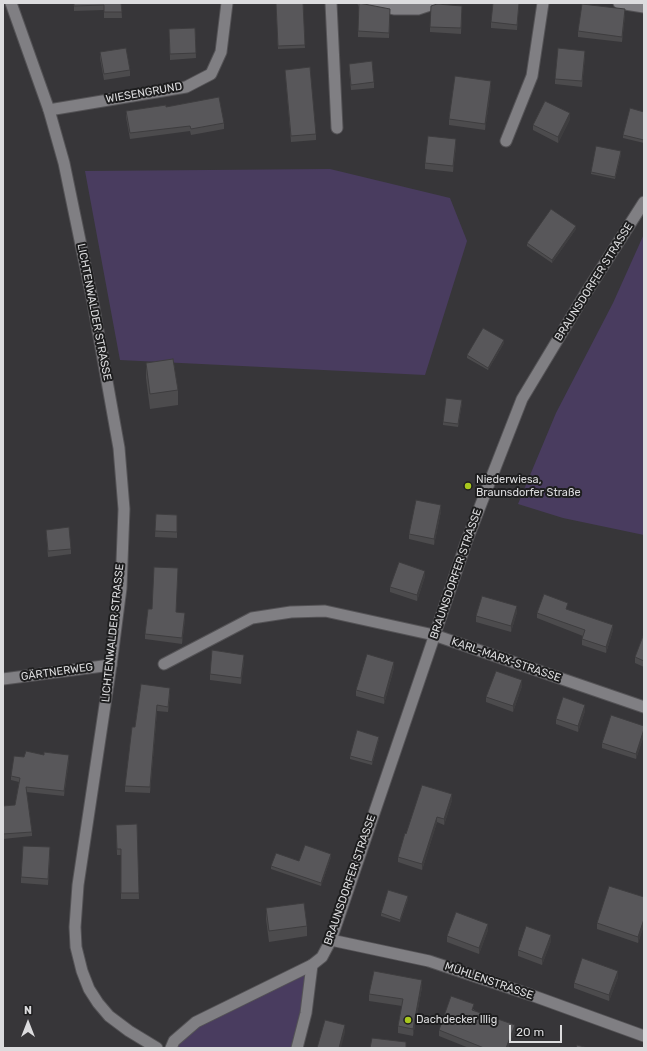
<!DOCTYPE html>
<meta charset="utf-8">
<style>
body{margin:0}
#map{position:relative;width:647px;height:1051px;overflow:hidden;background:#373639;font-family:Rubik,sans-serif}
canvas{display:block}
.frame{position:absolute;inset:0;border:4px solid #dcdcde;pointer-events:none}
.north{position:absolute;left:8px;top:1003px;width:40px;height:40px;-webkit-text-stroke:3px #1e1e1f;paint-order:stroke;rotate:0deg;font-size:11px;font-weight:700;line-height:16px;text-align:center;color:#dcdcde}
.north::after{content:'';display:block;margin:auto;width:14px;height:18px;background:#dcdcde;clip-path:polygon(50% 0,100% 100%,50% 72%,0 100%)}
.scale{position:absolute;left:509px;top:1025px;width:53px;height:18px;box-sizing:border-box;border:2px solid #dcdcde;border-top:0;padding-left:5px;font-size:12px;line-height:14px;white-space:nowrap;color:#dcdcde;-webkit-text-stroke:3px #1e1e1f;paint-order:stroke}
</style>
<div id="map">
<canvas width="647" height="1051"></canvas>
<div class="frame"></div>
<div class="north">N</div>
<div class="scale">20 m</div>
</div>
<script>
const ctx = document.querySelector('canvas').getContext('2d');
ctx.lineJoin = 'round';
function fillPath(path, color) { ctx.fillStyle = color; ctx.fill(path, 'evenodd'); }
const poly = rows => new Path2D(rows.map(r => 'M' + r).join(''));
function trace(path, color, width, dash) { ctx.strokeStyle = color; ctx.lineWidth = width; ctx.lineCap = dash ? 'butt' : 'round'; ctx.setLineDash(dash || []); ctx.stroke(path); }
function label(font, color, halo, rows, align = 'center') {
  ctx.font = font + ' Rubik,sans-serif'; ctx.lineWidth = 4; ctx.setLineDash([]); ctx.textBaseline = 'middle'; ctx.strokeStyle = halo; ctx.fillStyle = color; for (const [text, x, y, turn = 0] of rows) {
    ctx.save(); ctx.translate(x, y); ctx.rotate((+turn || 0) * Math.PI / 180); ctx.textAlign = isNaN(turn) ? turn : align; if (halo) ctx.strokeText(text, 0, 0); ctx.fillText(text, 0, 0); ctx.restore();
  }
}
fillPath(poly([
 [330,169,450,198,467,241,425,375,120,360,85,171],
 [644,234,644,535,563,518,518,504,556,413,613,303],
 [312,965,297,1048,171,1048,186,1031]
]), '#493c5f');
const minor = poly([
 [331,3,337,128],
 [364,3,395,9,418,9,436,3],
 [619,3,644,7],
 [49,110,186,87,211,74,221,52,227,3],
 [506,141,532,76,543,3],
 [164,664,252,618,291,612,325,611,434,635,644,707],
 [3,679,111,665],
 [331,940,429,961,531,995,644,1036],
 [297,1048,306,1013,312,965]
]);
const tertiary = poly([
 [171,1048,174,1041,196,1022,312,965,322,957,331,940,467,540,522,399,584,296,644,202]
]);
const secondary = poly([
 [11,3,49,110,64,163,93,303,119,448,124,509,121,588,111,665,78,885,75,927,76,947,82,971,89,989,98,1003,109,1016,129,1031,157,1048]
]);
trace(minor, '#545356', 13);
trace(tertiary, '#545356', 13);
trace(secondary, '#545356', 13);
trace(minor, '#807f83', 11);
trace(tertiary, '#807f83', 11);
trace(secondary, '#807f83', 11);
fillPath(poly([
 [74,3,121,3,122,18,104,18,104,10,74,11],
 [184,3,207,3,207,4,184,4],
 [276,3,303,3,305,48,278,49],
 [519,3,517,30,491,28,491,22],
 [462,11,461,34,430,32,430,27],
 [390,15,389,38,358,37,358,31],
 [625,15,622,42,578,37,578,31],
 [195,28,196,58,170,60,169,29],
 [100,52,130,70,130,76,104,80,100,58],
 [585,56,582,87,555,84,555,79],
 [349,64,374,82,374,88,351,90,349,69],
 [285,70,316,134,316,140,291,142],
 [491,87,485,130,449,125,449,119],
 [166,107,224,123,224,129,191,135,190,131,130,139,126,117,126,111],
 [644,112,644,143,623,138,623,135],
 [570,119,558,143,533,130,533,125],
 [456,145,453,172,425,169,425,163],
 [621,154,615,179,591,174,591,172],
 [576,229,552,263,527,246,527,243],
 [504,343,488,370,467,358,467,355],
 [146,363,178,390,178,405,150,409,146,378],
 [462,403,458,427,443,425,443,422],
 [441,511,434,545,409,539,409,534],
 [156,514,177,515,177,538,155,537],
 [46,530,71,549,71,554,48,557],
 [425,576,417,601,390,592,390,587],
 [568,609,568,610,613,630,606,653,582,645,582,639,583,636,537,618,537,613],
 [176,612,185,619,182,644,145,639,145,634],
 [517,612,511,632,476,622,476,616],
 [644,637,644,667,635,663,635,657],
 [244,661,241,684,210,680,210,674],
 [394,668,384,704,356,696,356,690],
 [141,684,170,694,168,712,157,711,150,793,125,792,125,786,135,727],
 [522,686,513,712,486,702,486,697],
 [585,711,578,732,556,724,556,719],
 [644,726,644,735,636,759,602,748,602,743],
 [379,739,372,765,350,759,350,756],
 [24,757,69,760,64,796,26,792,32,832,32,836,3,839,3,806,15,805,19,782,11,780,11,776],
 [452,800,444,825,437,822,422,870,398,862,398,857,406,834],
 [137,824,139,899,121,899,121,855,117,855,116,830],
 [50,853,48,885,21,883,21,877],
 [331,857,321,886,271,869,271,866],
 [644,897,644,925,638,943,597,929,597,923],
 [408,899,400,922,381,916,381,913],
 [266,908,307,926,307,936,269,942,266,919],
 [488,930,479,954,447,942,447,936],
 [551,941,542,965,518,956,518,950],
 [618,977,609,1001,574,988,574,983],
 [422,987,413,1036,398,1033,398,1026,402,1006,369,1001,369,994],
 [474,1009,474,1010,515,1031,508,1048,469,1048,439,1036,439,1030]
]), '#4c4b4d');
fillPath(poly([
 [625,9,625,15,622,42,622,37],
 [585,51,585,56,582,87,582,81],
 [491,81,491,87,485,130,485,124],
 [570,113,570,119,558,143,558,137],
 [456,139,456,145,453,172,453,166],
 [621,151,621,154,615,179,615,177],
 [576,226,576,229,552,263,552,260],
 [504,340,504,343,488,370,488,368],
 [441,505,441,511,434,545,434,539],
 [425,571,425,576,417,601,417,595],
 [517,606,517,612,511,632,511,626],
 [185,613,185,619,182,644,182,638],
 [613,625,613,630,606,653,606,647],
 [244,655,244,661,241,684,241,678],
 [394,662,394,668,384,704,384,698],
 [522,680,522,686,513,712,513,706],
 [170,688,170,694,168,712,168,707],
 [157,705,157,711,150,793,150,787],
 [585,705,585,711,578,732,578,726],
 [644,729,644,735,636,759,636,754],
 [379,737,379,739,372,765,372,762],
 [69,755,69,760,64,796,64,791],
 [452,794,452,800,444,825,444,819],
 [437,817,437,822,422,870,422,864],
 [331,854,331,857,321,886,321,883],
 [408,896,408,899,400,922,400,920],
 [644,919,644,925,638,943,638,937],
 [488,924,488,930,479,954,479,948],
 [551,935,551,941,542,965,542,959],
 [618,971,618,977,609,1001,609,995],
 [422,980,422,987,413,1036,413,1029],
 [345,1025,345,1033,341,1048,339,1048],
 [515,1025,515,1031,508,1048,506,1048]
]), '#3e3d3f');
const building = poly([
 [74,3,121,3,122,12,104,12,104,5,74,6,74,3],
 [276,3,303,3,305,45,278,46,276,3],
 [359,3,390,9,389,33,358,31,359,3],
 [493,3,519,3,517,25,491,22,493,3],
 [437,4,462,6,461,28,430,27,431,6,437,4],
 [582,4,625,9,622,37,578,31,582,4],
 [195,28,196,53,170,54,169,29,195,28],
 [126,48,130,70,104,74,100,52,126,48],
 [558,48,585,51,582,81,555,79,558,48],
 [372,61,374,82,351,85,349,64,372,61],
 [310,67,316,134,291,136,285,70,310,67],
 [455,76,491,81,485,124,449,119,455,76],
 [219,97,224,123,191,129,190,126,130,133,126,111,166,105,166,107,219,97],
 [545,101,570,113,558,137,533,125,545,101],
 [630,108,644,112,644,140,623,135,630,108],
 [428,136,456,139,453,166,425,163,428,136],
 [596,146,621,151,615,177,591,172,596,146],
 [551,209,576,226,552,260,527,243,551,209],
 [483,328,504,340,488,368,467,355,483,328],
 [173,359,178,390,150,394,146,363,173,359],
 [446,398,462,400,458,424,443,422,446,398],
 [416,500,441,505,434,539,409,534,416,500],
 [156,514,177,515,177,532,155,531,156,514],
 [69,527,71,549,48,551,46,530,69,527],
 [399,562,425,571,417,595,390,587,399,562],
 [154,567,178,568,176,612,185,613,182,638,145,634,148,609,152,609,154,567],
 [544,594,568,603,566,609,613,625,606,647,582,639,585,630,537,613,544,594],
 [482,596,517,606,511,626,476,616,482,596],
 [643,636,644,637,644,661,635,657,643,636],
 [212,650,244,655,241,678,210,674,212,650],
 [367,654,394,662,384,698,356,690,367,654],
 [496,671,522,680,513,706,486,697,496,671],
 [141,684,170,688,168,707,157,705,150,787,125,786,132,727,135,727,141,684],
 [563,697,585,705,578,726,556,719,563,697],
 [611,715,644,726,644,729,636,754,602,743,611,715],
 [357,730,379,737,372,762,350,756,357,730],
 [26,751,44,755,44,752,69,755,64,791,26,787,32,832,3,834,3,806,15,805,20,778,11,776,14,756,24,757,26,751],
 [422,785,452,794,444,819,437,817,422,864,398,857,405,833,406,834,422,785],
 [137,824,139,893,121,893,121,849,117,849,116,825,137,824],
 [305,845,331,854,321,883,271,866,276,853,299,861,305,845],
 [23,846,50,847,48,879,21,877,23,846],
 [609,886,644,897,644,919,638,937,597,923,609,886],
 [388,890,408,896,400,920,381,913,388,890],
 [304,903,307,926,269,931,266,908,304,903],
 [456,912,488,924,479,948,447,936,456,912],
 [526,926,551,935,542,959,518,950,526,926],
 [582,958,618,971,609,995,574,983,582,958],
 [374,971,422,980,413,1029,398,1026,403,999,369,994,374,971],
 [451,996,474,1004,472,1010,515,1025,506,1048,484,1048,439,1030,451,996],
 [325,1020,345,1025,339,1048,317,1048,325,1020],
 [372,1038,406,1042,406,1048,370,1048,372,1038],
 [577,1045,588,1048,576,1048,577,1045]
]);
fillPath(building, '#58575a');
trace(building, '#3e3d3f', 1);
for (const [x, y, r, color] of [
 [468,486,4,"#a8c71d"],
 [408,1020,4,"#a8c71d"]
]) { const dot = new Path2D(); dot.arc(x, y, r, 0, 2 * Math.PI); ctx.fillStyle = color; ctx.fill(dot); trace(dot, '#1e1e1f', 1.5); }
label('11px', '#dcdcde', '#1e1e1f', [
 ["WIESENGRUND",144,93,-10],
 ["BRAUNSDORFER STRASSE",594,282,-58],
 ["LICHTENWALDER STRASSE",94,312,79],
 ["BRAUNSDORFER STRASSE",456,574,-71],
 ["LICHTENWALDER STRASSE",113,633,-84],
 ["KARL-MARX-STRASSE",506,660,19],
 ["GÄRTNERWEG",57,672,-8],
 ["BRAUNSDORFER STRASSE",350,880,-71],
 ["MÜHLENSTRASSE",489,981,19]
]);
label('11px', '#dcdcde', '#1e1e1f', [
 ["Niederwiesa,",476,480],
 ["Braunsdorfer Straße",476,493],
 ["Dachdecker Illig",416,1020]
], 'left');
</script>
